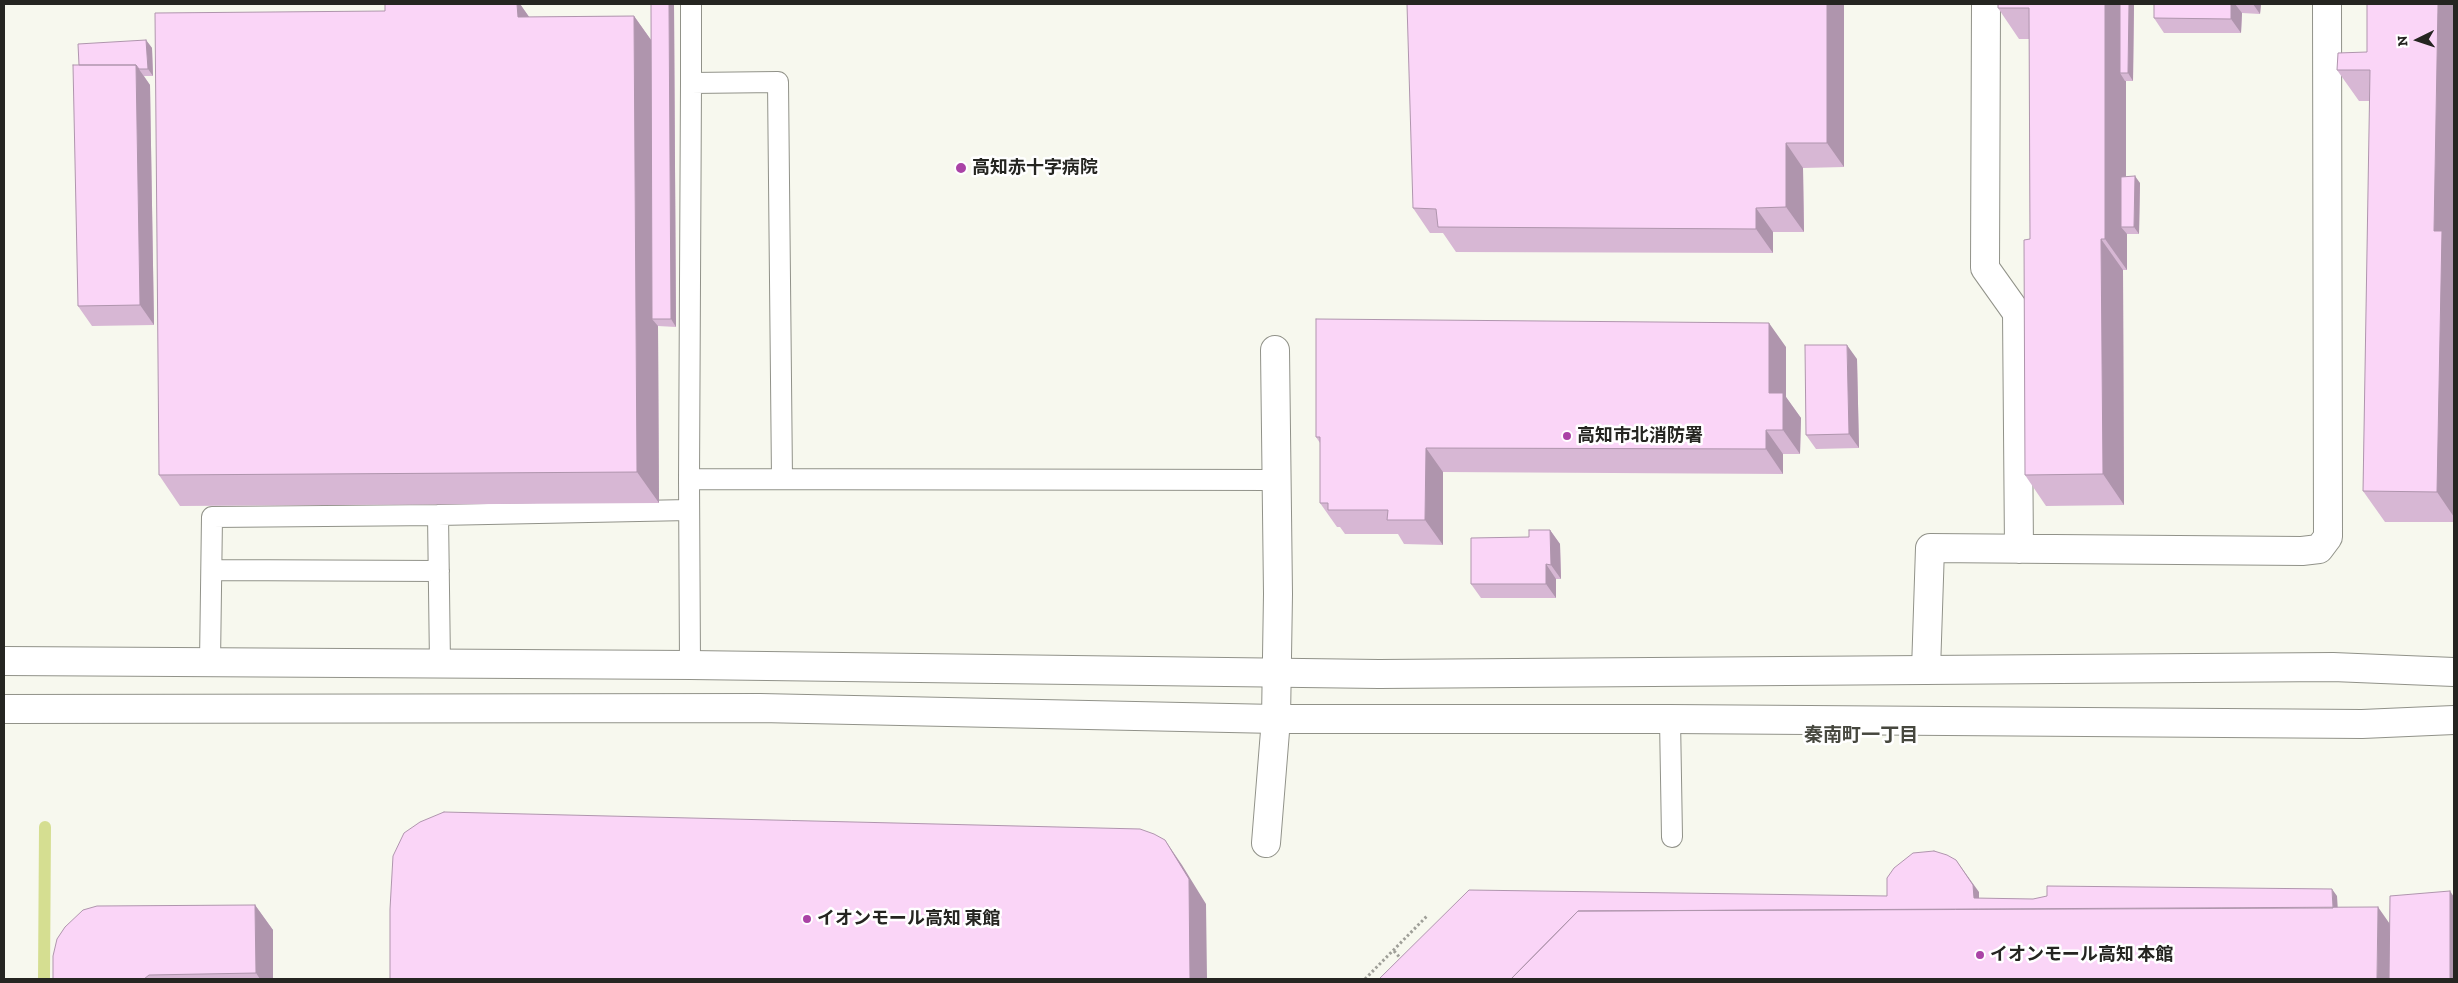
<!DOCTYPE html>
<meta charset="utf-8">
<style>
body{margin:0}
#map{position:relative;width:2458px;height:983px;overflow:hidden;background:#f7f8ee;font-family:"Zilla Slab",serif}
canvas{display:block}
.frame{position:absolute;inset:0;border:5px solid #252521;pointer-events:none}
.north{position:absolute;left:2393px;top:15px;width:50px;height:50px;-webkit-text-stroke:4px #fff;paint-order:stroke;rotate:266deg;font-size:14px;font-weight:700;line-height:20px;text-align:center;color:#252521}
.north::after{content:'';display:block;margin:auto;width:18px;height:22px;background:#252521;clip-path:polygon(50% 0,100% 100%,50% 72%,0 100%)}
</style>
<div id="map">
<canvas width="2458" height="983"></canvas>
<div class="frame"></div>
<div class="north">N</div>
</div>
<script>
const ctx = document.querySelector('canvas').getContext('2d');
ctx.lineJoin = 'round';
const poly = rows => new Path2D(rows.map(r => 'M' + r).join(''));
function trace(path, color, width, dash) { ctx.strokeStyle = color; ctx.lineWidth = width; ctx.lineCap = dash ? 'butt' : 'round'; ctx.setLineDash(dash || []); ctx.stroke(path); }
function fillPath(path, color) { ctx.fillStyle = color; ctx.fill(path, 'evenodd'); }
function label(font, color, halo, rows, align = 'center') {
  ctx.font = font + ' "Zilla Slab","Noto Sans JP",serif'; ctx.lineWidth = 5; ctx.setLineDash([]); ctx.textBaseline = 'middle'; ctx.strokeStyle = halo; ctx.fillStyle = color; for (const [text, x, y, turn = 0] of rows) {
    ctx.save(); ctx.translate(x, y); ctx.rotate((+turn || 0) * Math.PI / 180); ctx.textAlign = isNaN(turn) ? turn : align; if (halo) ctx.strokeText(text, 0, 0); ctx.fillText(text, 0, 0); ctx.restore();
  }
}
trace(poly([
 [44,979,45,827]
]), '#d5de91', 12);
const service = poly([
 [691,4,691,83],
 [689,479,690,665],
 [782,479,778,82,691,83,689,479,1277,480],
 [438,515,689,510],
 [212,570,439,571],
 [210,662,212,517,438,515,440,664],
 [1670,719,1672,837]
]);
const minor = poly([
 [1986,4,1985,268,2017,313,2019,549],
 [1926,670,1930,548,2302,551,2319,549,2328,537,2327,4],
 [1266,843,1276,719,1278,594,1275,350]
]);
const tertiary = poly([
 [4,661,690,665,1379,674,2333,667,2454,672],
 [4,709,760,708,1276,719,1670,719,2362,724,2454,720]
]);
trace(service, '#919289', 22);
trace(minor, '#919289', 30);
trace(tertiary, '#919289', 30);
trace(poly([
 [1394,951,1402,960],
 [1365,979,1428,915]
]), '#9f9f98', 3, [2.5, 2.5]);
trace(service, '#fff', 20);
trace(minor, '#fff', 28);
trace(tertiary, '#fff', 28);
fillPath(poly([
 [385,4,520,4,529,17,634,16,651,40,651,4,674,4,676,327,658,326,659,503,180,506,159,475,385,11],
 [1844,4,1844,167,1803,168,1804,232,1773,232,1773,253,1456,252,1443,233,1430,233,1413,208],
 [2134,4,2133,81,2126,81,2126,177,2140,183,2139,234,2127,234,2127,270,2123,270,2124,505,2046,506,2025,475,2030,239,2029,39,2019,39,1998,8],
 [2154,4,2261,4,2260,14,2242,13,2241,33,2164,33,2154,18],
 [2454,4,2454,522,2385,522,2363,491,2370,101,2359,101,2337,70],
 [146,40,152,48,153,76,144,76,150,85,154,325,92,326,78,306,79,65],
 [1786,347,1786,397,1801,418,1800,454,1783,454,1783,474,1443,472,1443,545,1404,544,1398,534,1345,534,1340,527,1337,527,1320,503,1320,443,1316,437],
 [1857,359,1859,448,1816,449,1806,435],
 [1550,530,1560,544,1561,579,1556,579,1556,598,1481,598,1471,584,1529,537],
 [255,905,273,930,273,979,53,979]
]), '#d7b7d4');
fillPath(poly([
 [517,4,520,4,539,31,518,17],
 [669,4,674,4,676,327,671,319],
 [1827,4,1844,4,1844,167,1827,143],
 [2105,4,2126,4,2120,73,2125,81,2126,81,2126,227,2121,227,2127,234,2127,270,2105,239],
 [2129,4,2134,4,2133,81,2128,73],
 [2231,4,2235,4,2242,13,2241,33,2231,19],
 [2253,4,2261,4,2260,14],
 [2438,4,2454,4,2454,517,2437,492,2434,231],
 [634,16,656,47,652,319,658,326,659,503,637,472],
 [146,40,152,48,153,76,148,69],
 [136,65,150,85,154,325,140,305],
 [1786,143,1803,168,1804,232,1786,207],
 [2135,176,2140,183,2139,234,2134,227],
 [1756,208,1773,232,1773,253,1756,229],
 [2101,239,2123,270,2124,505,2103,474],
 [1769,323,1786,347,1786,397,1801,418,1800,454,1783,430,1769,393],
 [1847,345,1857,359,1859,448,1849,434],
 [1766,430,1783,454,1783,474,1766,449],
 [1426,448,1443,472,1443,545,1425,520],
 [1550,530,1560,544,1561,579,1551,565],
 [1546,564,1556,579,1556,598,1546,584],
 [1165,840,1182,865,1206,904,1207,979,1190,979],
 [1956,860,1979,892,1979,906,1974,898],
 [2332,889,2337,896,2339,928,2334,920],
 [2450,891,2454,897,2454,979,2450,979],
 [255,905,273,930,273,979,260,979,256,973],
 [2378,907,2392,927,2391,979,2377,979]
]), '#af95ad');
const building = poly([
 [385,4,517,4,518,17,634,16,637,472,159,475,155,13,385,11,385,4],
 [651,4,669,4,671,319,652,319,651,4],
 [1407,4,1827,4,1827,143,1786,143,1786,207,1756,208,1756,229,1438,227,1436,209,1413,208,1407,4],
 [1998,4,2105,4,2105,239,2101,239,2103,474,2025,475,2024,240,2030,239,2029,8,1998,8,1998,4],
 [2120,4,2129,4,2128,73,2120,73,2120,4],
 [2154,4,2231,4,2231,19,2154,18,2154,4],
 [2367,4,2438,4,2434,231,2442,231,2437,492,2363,491,2370,70,2337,70,2338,53,2367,52,2367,4],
 [146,40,148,69,139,69,136,65,79,65,78,44,146,40],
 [73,65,136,65,140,305,78,306,73,65],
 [2135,176,2134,227,2121,227,2121,177,2135,176],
 [1316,319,1769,323,1769,393,1783,393,1783,430,1766,430,1766,449,1426,448,1425,520,1387,520,1388,510,1328,510,1328,503,1320,503,1320,437,1316,437,1316,319],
 [1805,345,1847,345,1849,434,1806,435,1805,345],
 [1529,530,1550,530,1551,565,1546,564,1546,584,1471,584,1471,538,1529,537,1529,530],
 [444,812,1140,829,1154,834,1165,840,1189,879,1190,979,390,979,390,909,393,856,404,833,420,822,444,812],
 [1934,851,1947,855,1956,860,1973,885,1974,898,2033,899,2047,896,2047,886,2332,889,2333,908,1578,911,1511,979,1379,979,1469,890,1887,896,1887,878,1894,868,1913,853,1934,851],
 [2450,891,2450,979,2389,979,2390,896,2450,891],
 [255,905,256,973,149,975,144,979,53,979,53,956,57,939,65,927,83,910,97,906,255,905],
 [2378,907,2377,979,1511,979,1578,911,2378,907]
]);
fillPath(building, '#fad5f7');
trace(building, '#af95ad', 1);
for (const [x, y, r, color] of [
 [961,168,6,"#aa43a6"],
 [1567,436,5,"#aa43a6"],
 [807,919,5,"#aa43a6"],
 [1980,955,5,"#aa43a6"]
]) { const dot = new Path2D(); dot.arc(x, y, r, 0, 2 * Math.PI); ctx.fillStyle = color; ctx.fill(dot); trace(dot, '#fff', 2); }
label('bold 18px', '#252521', '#fff', [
 ["高知赤十字病院",972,168],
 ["高知市北消防署",1577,436],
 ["イオンモール高知 東館",817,919],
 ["イオンモール高知 本館",1990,955]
], 'left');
label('bold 19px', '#46473e', '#fff', [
 ["秦南町一丁目",1861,736]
]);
</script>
